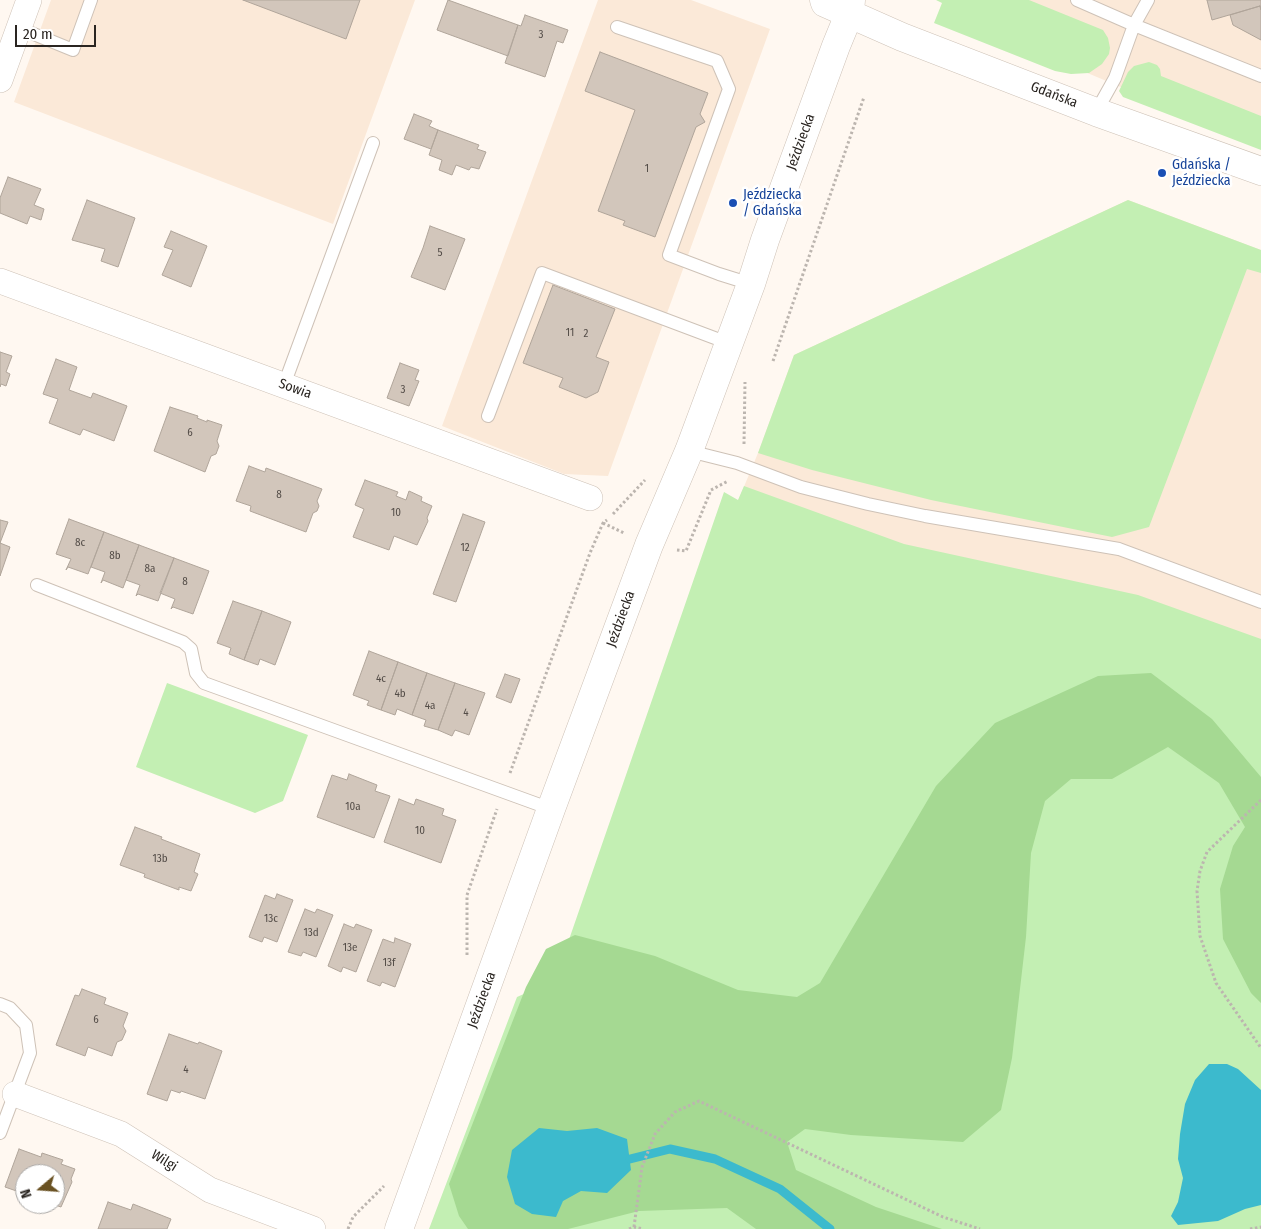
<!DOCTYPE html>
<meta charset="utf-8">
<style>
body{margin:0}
#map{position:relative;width:1261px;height:1229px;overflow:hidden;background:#fff8f1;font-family:"Fira Sans Condensed",sans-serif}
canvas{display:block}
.north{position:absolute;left:15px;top:1164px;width:50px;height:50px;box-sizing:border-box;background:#fff;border:1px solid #aaa8a6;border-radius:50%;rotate:252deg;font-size:14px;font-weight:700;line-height:20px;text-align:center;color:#2a2521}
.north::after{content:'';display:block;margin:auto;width:18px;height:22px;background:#695122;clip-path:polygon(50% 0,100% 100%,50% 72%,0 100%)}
.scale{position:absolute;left:15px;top:25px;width:81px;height:22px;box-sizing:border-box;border:2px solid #2a2521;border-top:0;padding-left:6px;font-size:15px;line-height:18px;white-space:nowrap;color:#2a2521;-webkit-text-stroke:4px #fff;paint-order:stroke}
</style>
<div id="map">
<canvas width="1261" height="1229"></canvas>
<div class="north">N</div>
<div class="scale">20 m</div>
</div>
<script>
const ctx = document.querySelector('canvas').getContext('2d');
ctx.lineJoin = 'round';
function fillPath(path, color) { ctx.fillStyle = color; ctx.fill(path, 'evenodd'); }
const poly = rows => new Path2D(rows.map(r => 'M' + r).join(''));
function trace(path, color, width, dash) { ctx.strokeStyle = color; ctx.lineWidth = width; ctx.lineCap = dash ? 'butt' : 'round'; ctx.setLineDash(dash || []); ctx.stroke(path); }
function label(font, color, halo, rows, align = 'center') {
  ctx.font = font + ' "Fira Sans Condensed",sans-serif'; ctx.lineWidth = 5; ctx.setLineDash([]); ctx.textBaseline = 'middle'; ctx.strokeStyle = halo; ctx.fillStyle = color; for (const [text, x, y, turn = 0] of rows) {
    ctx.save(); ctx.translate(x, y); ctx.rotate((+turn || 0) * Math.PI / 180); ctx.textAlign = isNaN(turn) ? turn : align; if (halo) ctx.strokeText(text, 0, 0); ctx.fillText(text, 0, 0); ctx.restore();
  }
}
fillPath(poly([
 [51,0,415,0,333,224,14,102],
 [598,0,691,0,770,29,608,476,564,474,442,426],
 [1029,0,1261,0,1261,146,1085,72],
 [1128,200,1261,250,1261,733,738,501,758,453,794,355]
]), '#fbe9d8');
fillPath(poly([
 [936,0,1029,0,1103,30,1108,38,1110,48,1109,54,1102,64,1089,73,1071,74,1055,71,934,23,942,3],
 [1149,62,1157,65,1160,69,1161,76,1261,116,1261,150,1123,97,1119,91,1128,72,1134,66],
 [1128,200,1261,250,1261,273,1247,269,1149,527,1112,537,931,500,812,470,758,453,794,355],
 [744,486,904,544,1138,595,1261,639,1261,1229,429,1229,517,997,555,980,724,492,738,500],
 [167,683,308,735,283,801,255,813,136,767]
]), '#c3efb3');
fillPath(poly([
 [1151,673,1212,719,1261,777,1261,1003,1251,993,1223,939,1220,889,1233,846,1245,827,1219,783,1168,747,1112,779,1071,779,1045,801,1031,853,1026,937,1012,1058,1001,1110,963,1142,851,1135,805,1129,787,1142,796,1170,876,1207,942,1229,756,1229,727,1208,639,1211,568,1229,468,1229,459,1216,449,1184,526,987,546,949,575,935,655,956,738,990,797,997,820,983,936,786,995,723,1098,676]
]), '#a5d992');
fillPath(poly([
 [1209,1064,1227,1064,1238,1069,1261,1090,1261,1205,1245,1209,1218,1221,1178,1225,1171,1216,1178,1202,1183,1178,1178,1159,1180,1134,1185,1104,1195,1080],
 [539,1128,567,1131,597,1128,627,1139,631,1170,607,1193,581,1191,563,1201,556,1217,532,1214,515,1204,507,1177,512,1150]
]), '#3cbacd');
trace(poly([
 [630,1159,670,1149,715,1159,780,1189,830,1229]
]), '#3cbacd', 9);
const building = poly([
 [243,0,360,0,346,39,243,0],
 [448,0,518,25,508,56,437,30,448,0],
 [1207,0,1261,0,1261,10,1260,6,1212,20,1207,0],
 [1260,6,1261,10,1261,40,1233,25,1230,15,1260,6],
 [525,15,568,30,563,43,557,41,545,77,505,63,518,25,521,26,525,15],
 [600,52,708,93,700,114,705,122,696,127,655,237,623,225,625,221,598,211,635,110,585,91,600,52],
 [414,114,432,121,429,126,438,130,431,149,404,139,414,114],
 [438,130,479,145,477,149,486,152,479,169,471,167,469,170,456,165,452,175,439,170,442,160,429,155,438,130],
 [8,177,41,189,34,205,44,209,41,220,30,216,27,224,0,213,0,198,8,177],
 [87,200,135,218,118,267,101,261,105,249,72,240,87,200],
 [430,226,465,239,445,290,411,277,423,248,430,226],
 [171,231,207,246,191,287,162,275,173,250,164,247,171,231],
 [553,285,615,309,596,357,609,362,598,392,586,398,559,387,563,378,523,363,553,285],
 [0,352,12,356,6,372,10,374,6,386,1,384,0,387,0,352],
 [56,359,77,367,69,390,91,398,93,393,127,406,114,441,83,429,80,435,49,423,58,399,43,394,56,359],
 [400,363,419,370,415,380,419,381,409,406,387,398,400,363],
 [170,407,198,416,197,418,207,422,207,420,222,425,217,441,219,446,216,454,211,456,205,472,154,451,170,407],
 [249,466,265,472,266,468,322,489,317,501,319,506,317,511,313,513,306,532,250,511,251,506,236,501,249,466],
 [365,480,398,492,396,496,406,500,409,491,422,497,421,501,432,506,427,518,428,521,417,545,394,536,389,550,353,537,364,509,355,505,365,480],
 [463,514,485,522,456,602,433,594,463,514],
 [69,519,104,532,88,574,68,567,66,570,71,559,56,554,69,519],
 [0,520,8,522,0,543,10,547,0,576,0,520],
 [104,532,139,545,123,588,103,580,101,583,105,572,91,567,104,532],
 [139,545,174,558,158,601,138,594,136,596,140,585,126,580,139,545],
 [174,558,209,571,193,614,173,607,171,609,175,599,160,593,174,558],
 [233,601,262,611,244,660,229,654,231,648,217,643,233,601],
 [262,611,291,622,275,665,260,659,258,665,244,660,262,611],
 [369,651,398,662,381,710,367,705,369,701,353,695,369,651],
 [398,662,427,673,412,715,397,709,395,715,381,710,398,662],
 [427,673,455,683,438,730,424,726,426,720,412,715,427,673],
 [505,674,520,679,511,703,496,697,505,674],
 [455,683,485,693,469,735,455,730,452,736,438,730,455,683],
 [349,774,377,785,375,791,390,796,374,838,317,817,332,775,347,780,349,774],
 [399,799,414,805,416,799,444,809,442,815,456,820,441,863,384,842,399,799],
 [135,827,162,837,161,839,200,854,194,872,198,874,191,891,179,887,179,890,144,877,145,874,120,865,135,827],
 [277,894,293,900,277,942,264,937,262,942,249,937,265,895,275,899,277,894],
 [305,909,315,913,317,909,333,915,316,957,303,952,301,956,288,952,305,909],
 [344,924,354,928,356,924,372,930,356,972,343,967,341,972,328,966,344,924],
 [395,938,411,944,395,987,382,982,380,986,367,981,383,939,394,943,395,938],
 [82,989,106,998,104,1004,128,1013,123,1026,126,1031,122,1040,117,1042,112,1056,88,1047,85,1056,56,1045,75,995,79,996,82,989],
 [169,1034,198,1044,199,1042,222,1051,205,1099,181,1091,180,1093,171,1090,167,1101,147,1094,169,1034],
 [19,1149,41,1157,42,1153,63,1160,61,1164,75,1169,71,1179,72,1182,61,1207,52,1204,55,1204,55,1174,25,1174,25,1194,5,1187,19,1149],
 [108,1202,131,1210,133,1204,171,1219,167,1229,98,1229,108,1202]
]);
fillPath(building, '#d2c6bb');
trace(building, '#b0a59a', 1);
const lane = poly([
 [1077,0,1134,25,1261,76],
 [617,27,717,61,729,89,669,255,719,274,751,284],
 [19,28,73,50,91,0],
 [1096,112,1115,78,1134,25,1148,0],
 [284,385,373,143],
 [488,416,542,273,728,343],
 [689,451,737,463,801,487,868,504,925,516,1119,549,1261,602],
 [37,585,183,642,191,649,196,673,204,683,551,809],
 [0,1004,10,1008,26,1025,30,1053,0,1133]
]);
const street = poly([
 [0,80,29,0],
 [0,281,590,498],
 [15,1094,121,1134,210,1190,313,1229]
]);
const secondary = poly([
 [824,0,825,3,902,37,1096,112,1261,171],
 [399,1229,551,809,649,545,689,451,751,284,765,240,836,46,850,12,851,0]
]);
trace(lane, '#cec2b7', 14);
trace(street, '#cec2b7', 26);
trace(secondary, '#cec2b7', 29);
trace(poly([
 [773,361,864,97],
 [744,444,745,382],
 [613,514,645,480],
 [603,523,624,533],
 [677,550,686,551,711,490,728,481],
 [510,773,590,553,603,523,607,520],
 [1261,800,1207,852,1200,871,1197,891,1200,936,1216,983,1261,1048],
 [467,955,467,895,497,809],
 [634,1227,642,1167,655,1134,675,1112,699,1101,943,1217,980,1229],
 [348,1229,353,1217,384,1186],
 [629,1229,634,1227,643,1229],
 [1250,1229,1261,1227]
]), '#bcb5af', 3, [2.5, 2.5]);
trace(lane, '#fff', 12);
trace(street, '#fff', 25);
trace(secondary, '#fff', 28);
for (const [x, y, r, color] of [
 [1162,173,5,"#1a4fb4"],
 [733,203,5,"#1a4fb4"]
]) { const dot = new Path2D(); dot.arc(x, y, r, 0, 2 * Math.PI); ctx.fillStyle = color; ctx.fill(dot); trace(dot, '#fff', 2); }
label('11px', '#544d48', null, [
 ["3",541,35],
 ["1",647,169],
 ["5",440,253],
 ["11",570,333],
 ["2",586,334],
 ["3",403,390],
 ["6",190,433],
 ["8",279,495],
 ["10",396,513],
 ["8c",80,543],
 ["12",465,548],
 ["8b",115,556],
 ["8a",150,569],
 ["8",185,582],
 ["4c",381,679],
 ["4b",400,694],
 ["4a",430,706],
 ["4",466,713],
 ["10a",353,807],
 ["10",420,831],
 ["13b",160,859],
 ["13c",271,919],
 ["13d",311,933],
 ["13e",350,948],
 ["13f",389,963],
 ["6",96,1020],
 ["4",186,1070]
]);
label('14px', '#2a2521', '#fff', [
 ["Gdańska",1054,95,21],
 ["Jeździecka",801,142,-70],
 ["Sowia",295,389,20],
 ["Jeździecka",621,619,-70],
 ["Jeździecka",482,1000,-70],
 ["Wilgi",164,1161,32]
]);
label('14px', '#164399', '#fff', [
 ["Gdańska /",1172,165],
 ["Jeździecka",1172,181],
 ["Jeździecka",743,195],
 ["/ Gdańska",743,211]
], 'left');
</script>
